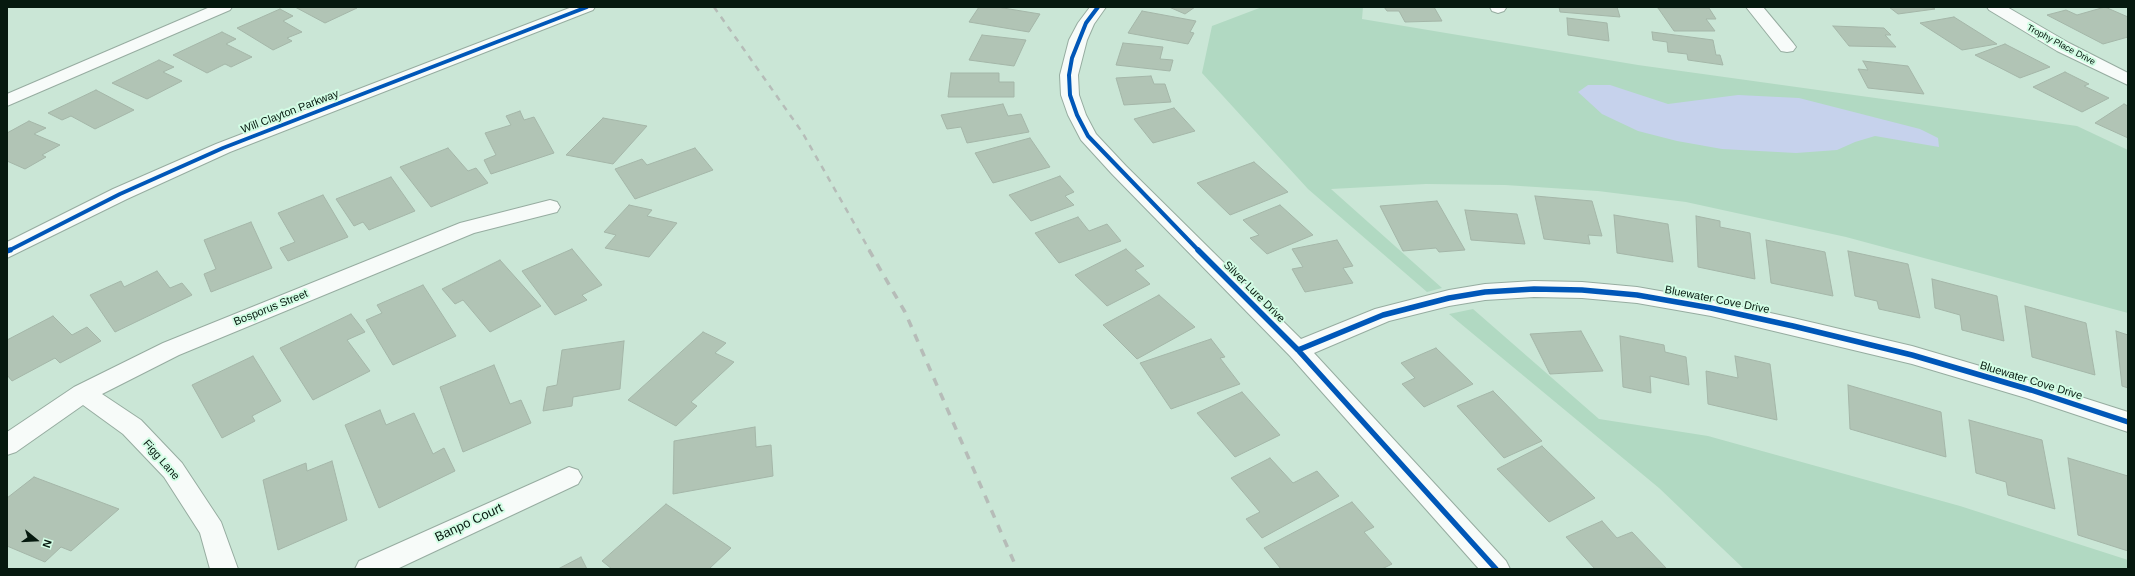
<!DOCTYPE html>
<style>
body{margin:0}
#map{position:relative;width:2135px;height:576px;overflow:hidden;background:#cae6d6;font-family:Helvetica,sans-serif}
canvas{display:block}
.frame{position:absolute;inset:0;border:8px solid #06190f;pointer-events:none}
.north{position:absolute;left:16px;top:520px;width:40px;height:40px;-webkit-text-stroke:3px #d3fde5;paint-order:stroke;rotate:108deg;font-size:11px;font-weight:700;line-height:16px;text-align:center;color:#06190f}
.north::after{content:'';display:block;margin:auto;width:14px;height:18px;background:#06190f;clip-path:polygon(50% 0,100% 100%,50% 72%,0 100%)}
</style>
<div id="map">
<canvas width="2135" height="576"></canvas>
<div class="frame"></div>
<div class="north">N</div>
</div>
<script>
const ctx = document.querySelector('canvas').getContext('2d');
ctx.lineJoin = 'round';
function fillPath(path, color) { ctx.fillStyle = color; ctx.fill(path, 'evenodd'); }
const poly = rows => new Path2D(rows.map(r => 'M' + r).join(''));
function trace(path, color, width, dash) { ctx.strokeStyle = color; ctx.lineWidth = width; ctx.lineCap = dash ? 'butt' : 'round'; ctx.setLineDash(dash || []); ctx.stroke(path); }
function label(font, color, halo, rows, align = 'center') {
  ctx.font = font + ' Helvetica,sans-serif'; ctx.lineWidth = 4; ctx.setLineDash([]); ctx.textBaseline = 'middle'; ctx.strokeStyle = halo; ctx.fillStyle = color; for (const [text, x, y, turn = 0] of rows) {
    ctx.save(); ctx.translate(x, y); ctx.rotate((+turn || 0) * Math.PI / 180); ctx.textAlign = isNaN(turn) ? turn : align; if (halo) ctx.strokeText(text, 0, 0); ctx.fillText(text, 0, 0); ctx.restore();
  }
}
fillPath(poly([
 [1262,7,1363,7,1362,19,1638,65,2077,126,2128,150,2128,313,1846,237,1686,202,1598,191,1505,185,1426,184,1331,189,1442,288,1427,292,1308,189,1202,73,1212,26],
 [1473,309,1599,419,1708,436,1960,506,2128,560,2128,569,1744,569,1659,488,1449,314]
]), '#b1d9c2');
fillPath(poly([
 [1588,85,1610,85,1668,104,1738,95,1799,98,1920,129,1938,138,1939,147,1875,136,1855,142,1837,150,1796,153,1722,149,1677,141,1638,131,1602,114,1578,92]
]), '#c6d2ec');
const building = poly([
 [295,7,354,7,357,8,325,23,295,7],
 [979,7,997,7,1040,14,1029,32,969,22,979,7],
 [1169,7,1195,7,1185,14,1169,7],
 [1384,7,1434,7,1442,21,1405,22,1399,11,1387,11,1384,7],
 [1559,7,1617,7,1620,17,1560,12,1559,7],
 [1889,7,1931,7,1935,9,1898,14,1889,7],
 [2105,7,2128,17,2128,37,2103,44,2047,15,2066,10,2077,15,2105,7],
 [1658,8,1709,8,1716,19,1706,19,1715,31,1674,31,1658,8],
 [280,9,293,16,283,21,302,32,287,38,292,41,273,50,237,28,280,9],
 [1142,11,1196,21,1190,32,1194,33,1188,44,1128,33,1142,11],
 [1954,17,1997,44,1962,50,1920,23,1954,17],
 [1567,18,1607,23,1609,41,1568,35,1567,18],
 [1833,26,1884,28,1891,35,1885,35,1896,47,1849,46,1833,26],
 [222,32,236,39,226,44,252,57,231,67,225,64,207,73,173,55,222,32],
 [1652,32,1713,40,1716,55,1720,55,1723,65,1688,60,1687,54,1668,52,1667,42,1653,40,1652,32],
 [982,35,1026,40,1014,66,969,60,982,35],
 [1123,43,1163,47,1160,59,1173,60,1170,71,1116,65,1123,43],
 [2005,44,2050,67,2020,78,1975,55,2005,44],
 [159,60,174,67,163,72,182,81,147,99,112,83,159,60],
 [1863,61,1908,66,1924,94,1868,88,1858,69,1868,70,1863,61],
 [2065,72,2089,84,2084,86,2109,98,2082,112,2033,87,2065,72],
 [951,73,999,73,999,82,1014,82,1014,97,948,97,951,73],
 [1151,76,1154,84,1165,84,1171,102,1124,105,1116,78,1151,76],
 [96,90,134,110,95,129,71,116,62,120,48,113,96,90],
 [1003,104,1008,116,1021,114,1029,132,967,143,961,127,947,129,941,115,1003,104],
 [2124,104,2128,106,2128,138,2095,123,2124,104],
 [1174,108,1195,131,1153,143,1134,119,1174,108],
 [520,111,524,120,534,117,554,153,491,174,484,160,496,155,485,133,511,125,506,116,520,111],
 [603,118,647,126,613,164,566,155,603,118],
 [29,121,46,128,34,134,60,145,42,155,46,157,25,169,7,161,7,133,29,121],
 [1030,138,1050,167,993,183,975,153,1030,138],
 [448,148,468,171,476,168,488,183,431,207,400,167,448,148],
 [695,148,713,170,635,199,615,169,642,159,647,165,695,148],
 [1254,162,1288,192,1230,215,1197,183,1254,162],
 [1060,176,1074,192,1065,196,1074,205,1031,221,1009,195,1060,176],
 [391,177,415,211,369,230,363,222,354,226,336,199,391,177],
 [323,195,348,237,288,261,280,248,295,242,278,213,323,195],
 [1535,196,1592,201,1602,236,1588,235,1590,244,1544,239,1535,196],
 [1437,201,1465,250,1439,252,1436,248,1403,251,1380,206,1437,201],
 [629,205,652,210,647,216,677,223,649,257,605,248,616,235,604,232,629,205],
 [1280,205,1313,235,1267,254,1250,238,1259,235,1243,220,1280,205],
 [1465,210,1517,214,1525,244,1471,240,1465,210],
 [1614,215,1668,224,1673,262,1617,253,1614,215],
 [1696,216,1720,221,1720,227,1750,233,1755,279,1698,267,1696,216],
 [1078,217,1089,231,1107,224,1121,241,1059,263,1035,233,1078,217],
 [251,222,272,268,211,292,204,274,216,269,204,240,251,222],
 [1337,240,1353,266,1343,268,1353,283,1305,292,1292,269,1303,267,1292,249,1337,240],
 [1766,240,1825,252,1833,296,1771,283,1766,240],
 [572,249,602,285,582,295,587,300,555,315,522,271,572,249],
 [1126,249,1144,266,1135,270,1150,284,1107,306,1075,275,1126,249],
 [1848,251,1908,264,1920,318,1879,309,1877,301,1855,296,1848,251],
 [500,260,541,306,490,332,463,300,455,304,442,289,500,260],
 [157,271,170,288,182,283,192,295,115,332,90,295,121,281,124,287,157,271],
 [1932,279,1997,296,2004,341,1962,330,1960,315,1935,308,1932,279],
 [423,285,456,336,393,365,366,320,382,313,377,305,423,285],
 [1159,295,1195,327,1137,359,1103,325,1159,295],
 [2025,306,2086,323,2095,375,2032,357,2025,306],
 [351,314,365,332,347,340,370,371,313,400,280,348,351,314],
 [53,316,72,335,87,327,101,341,60,363,55,358,12,381,7,375,7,340,53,316],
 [1581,331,1603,371,1550,374,1530,334,1581,331],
 [2116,331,2128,335,2128,388,2122,386,2116,331],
 [703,332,726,343,715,353,734,362,691,402,697,406,676,426,628,400,703,332],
 [1620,336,1664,345,1665,352,1686,357,1689,385,1650,376,1651,393,1623,387,1620,336],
 [1211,339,1225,357,1220,358,1240,384,1171,409,1140,363,1211,339],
 [624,341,620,389,573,397,572,406,543,411,547,387,557,385,562,350,624,341],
 [1436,348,1473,384,1424,407,1402,384,1415,378,1401,363,1436,348],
 [253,356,281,401,252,416,255,421,222,438,192,385,253,356],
 [1735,356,1770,364,1777,420,1708,404,1706,371,1738,378,1735,356],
 [494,365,510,404,521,400,531,423,463,452,440,387,494,365],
 [1848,385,1941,412,1946,457,1850,429,1848,385],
 [1493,391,1542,441,1504,458,1457,406,1493,391],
 [1242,392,1280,435,1235,457,1197,413,1242,392],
 [380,410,386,425,414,413,433,454,444,448,455,471,379,508,345,425,380,410],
 [1969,420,2042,440,2055,509,2008,495,2006,482,1976,473,1969,420],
 [755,427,756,447,771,445,773,476,673,494,674,441,755,427],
 [1542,446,1595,498,1549,522,1497,469,1542,446],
 [1270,458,1293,483,1317,471,1339,496,1262,538,1246,519,1260,512,1231,478,1270,458],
 [2068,458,2128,476,2128,551,2078,535,2068,458],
 [332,461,347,520,278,550,263,480,306,463,307,471,332,461],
 [34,477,119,509,71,551,61,547,45,562,7,546,7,498,34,477],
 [1352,502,1374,527,1364,532,1392,564,1382,569,1281,569,1264,548,1352,502],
 [666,504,731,548,709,569,612,569,602,561,666,504],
 [1602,521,1617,538,1632,532,1666,568,1595,569,1566,537,1602,521],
 [581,557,587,569,558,569,581,557]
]);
fillPath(building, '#b1c4b5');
trace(building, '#a4b6a8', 1);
const street = poly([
 [210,7,232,7,230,10,7,106,7,94,210,7],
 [1090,7,1106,7,1094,24,1087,40,1078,75,1079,95,1086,115,1096,134,1126,166,1301,339,1375,309,1449,290,1485,284,1534,281,1582,282,1637,287,1711,300,1793,318,1912,346,2031,381,2128,412,2128,432,2026,398,1912,364,1711,316,1637,303,1582,298,1534,297,1485,300,1449,306,1389,321,1314,353,1506,561,1510,569,1479,569,1290,356,1112,174,1081,140,1068,115,1061,95,1060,75,1069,40,1078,23,1090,7],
 [1490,7,1506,7,1506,8,1504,11,1498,13,1492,11,1490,7],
 [1746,7,1763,7,1793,43,1796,47,1793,51,1787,52,1781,51,1746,7],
 [1987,7,2007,7,2069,43,2128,73,2128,85,2057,51,1989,10,1987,7],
 [550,200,557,202,560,207,557,212,474,233,179,355,102,394,141,420,182,463,221,522,238,569,210,569,200,533,164,477,123,434,83,405,16,452,7,455,7,432,74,387,163,343,460,223,550,200],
 [569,467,578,470,582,477,578,484,397,569,355,569,359,561,569,467]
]);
const secondary = poly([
 [572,7,595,7,593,10,230,152,127,199,7,258,7,242,113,189,216,144,572,7]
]);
trace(street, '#96aca0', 2);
trace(secondary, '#96aca0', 2);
fillPath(street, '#f7fbf9');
fillPath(secondary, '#f7fbf9');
trace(poly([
 [714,7,802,132,870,251]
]), '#b6bcb8', 2.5, [6, 6]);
trace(poly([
 [869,250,905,312,1017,569]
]), '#b6bcb8', 3.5, [8, 8]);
trace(poly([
 [1098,7,1086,23,1072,58,1069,75,1070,95,1077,115,1088,136,1199,251],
 [8,251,120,194,223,148,587,7]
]), '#0057b8', 4);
trace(poly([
 [1198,250,1298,350,1496,569],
 [7,251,10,250],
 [1298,350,1383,315,1449,298,1485,292,1534,289,1582,290,1637,295,1711,308,1793,326,1912,355,2031,390,2128,422]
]), '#0057b8', 5.5);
label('9px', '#06190f', '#d3fde5', [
 ["Trophy Place Drive",2061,45,28]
]);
label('11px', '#06190f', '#d3fde5', [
 ["Will Clayton Parkway",290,112,-21],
 ["Silver Lure Drive",1254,292,45],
 ["Bluewater Cove Drive",1717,300,11],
 ["Bosporus Street",271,308,-22],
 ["Bluewater Cove Drive",2031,381,17],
 ["Figg Lane",161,460,49]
]);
label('13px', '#06190f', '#d3fde5', [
 ["Banpo Court",469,523,-25]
]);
</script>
